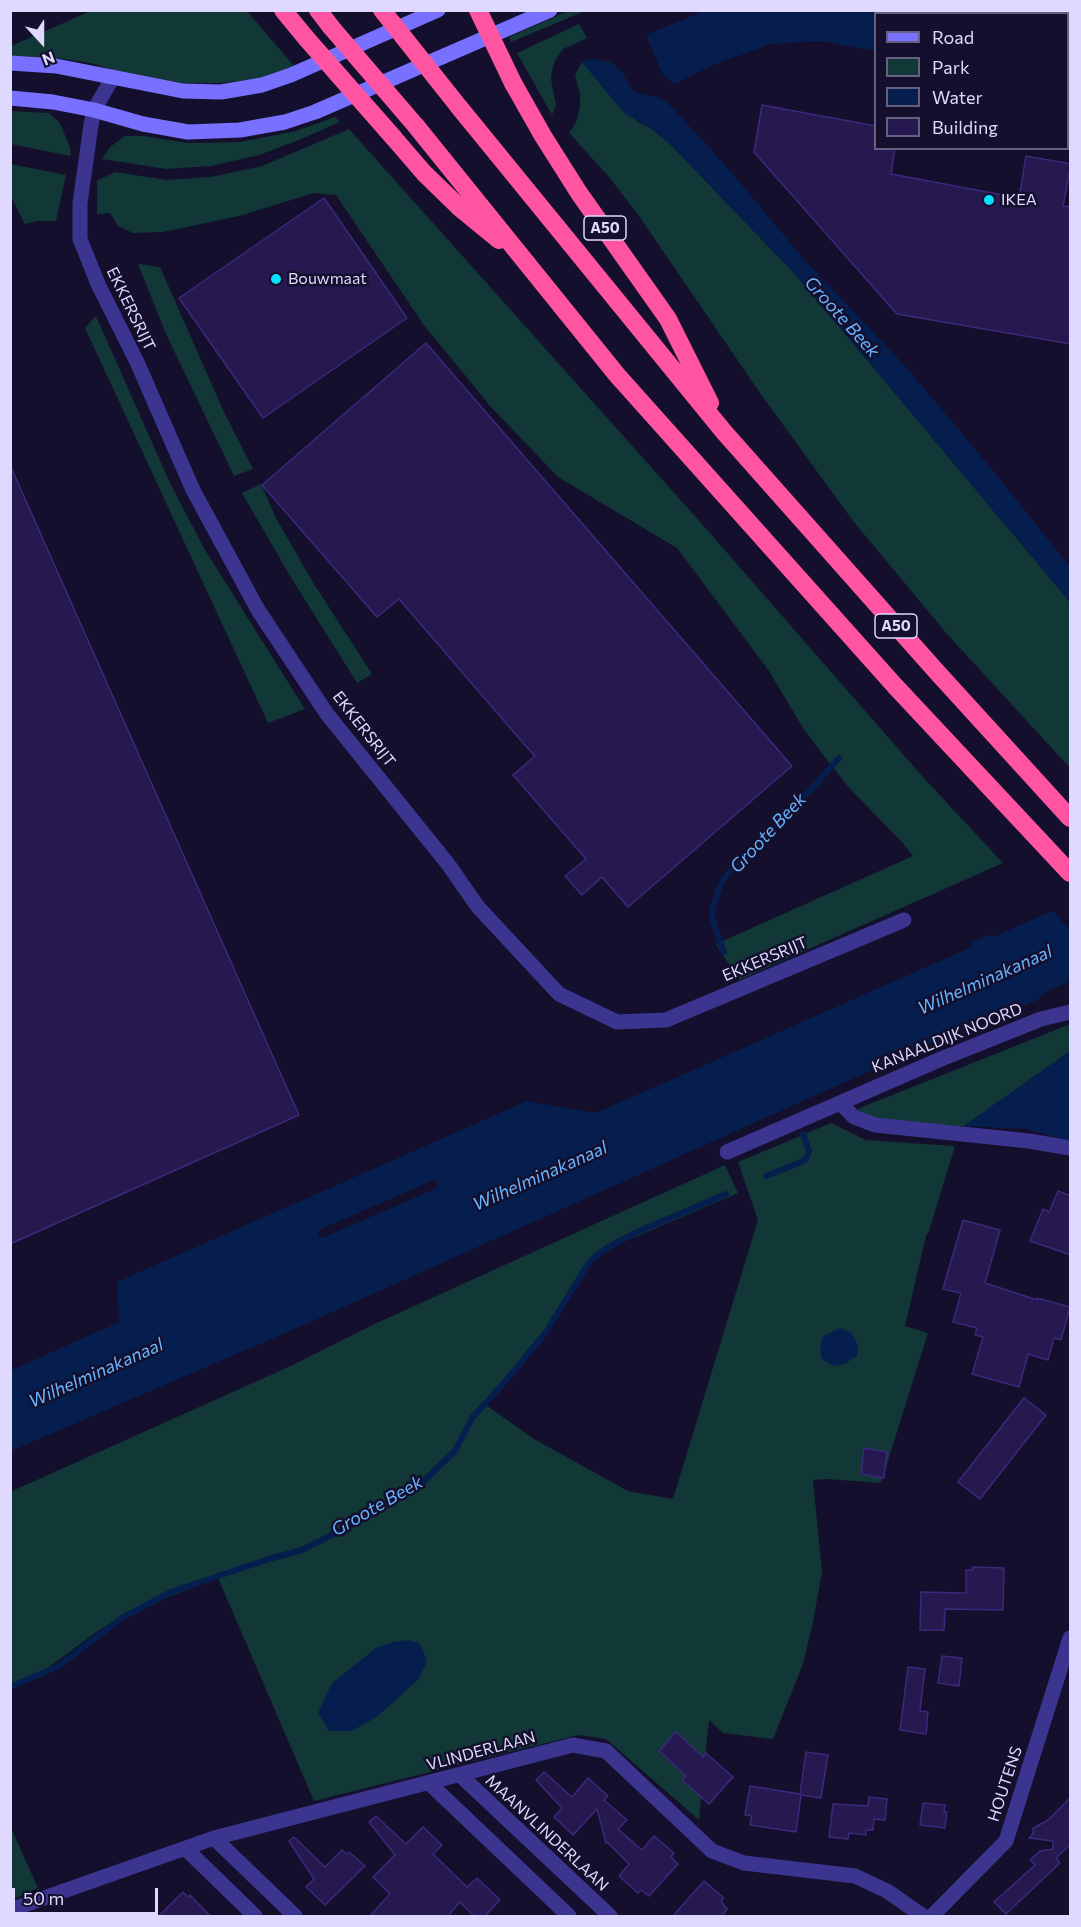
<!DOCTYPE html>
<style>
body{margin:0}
#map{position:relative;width:1081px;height:1927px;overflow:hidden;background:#140f2c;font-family:Commissioner,sans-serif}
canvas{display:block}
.frame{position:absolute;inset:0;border:12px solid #dfd9ff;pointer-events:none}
.legend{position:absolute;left:874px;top:12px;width:195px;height:138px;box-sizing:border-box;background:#140f2c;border:2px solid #656080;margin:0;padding:8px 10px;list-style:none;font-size:18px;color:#dfd9ff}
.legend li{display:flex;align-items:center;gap:12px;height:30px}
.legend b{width:30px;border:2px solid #656080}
.north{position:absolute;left:12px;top:12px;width:60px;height:60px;-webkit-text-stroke:4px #140f2c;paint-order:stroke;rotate:159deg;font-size:16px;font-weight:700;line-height:24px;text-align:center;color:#dfd9ff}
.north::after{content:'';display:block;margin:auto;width:21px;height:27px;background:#dfd9ff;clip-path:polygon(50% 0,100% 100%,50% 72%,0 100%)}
.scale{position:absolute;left:12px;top:1888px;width:146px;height:27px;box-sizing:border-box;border:3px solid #dfd9ff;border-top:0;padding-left:8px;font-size:18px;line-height:21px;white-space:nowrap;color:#dfd9ff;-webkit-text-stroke:4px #140f2c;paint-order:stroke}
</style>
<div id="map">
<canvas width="1081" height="1927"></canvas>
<div class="frame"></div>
<ul class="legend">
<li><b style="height:8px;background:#7870ff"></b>Road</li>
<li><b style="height:16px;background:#113736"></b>Park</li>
<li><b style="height:16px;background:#061e4e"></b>Water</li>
<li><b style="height:16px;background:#25194f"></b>Building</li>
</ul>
<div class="north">N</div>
<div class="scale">50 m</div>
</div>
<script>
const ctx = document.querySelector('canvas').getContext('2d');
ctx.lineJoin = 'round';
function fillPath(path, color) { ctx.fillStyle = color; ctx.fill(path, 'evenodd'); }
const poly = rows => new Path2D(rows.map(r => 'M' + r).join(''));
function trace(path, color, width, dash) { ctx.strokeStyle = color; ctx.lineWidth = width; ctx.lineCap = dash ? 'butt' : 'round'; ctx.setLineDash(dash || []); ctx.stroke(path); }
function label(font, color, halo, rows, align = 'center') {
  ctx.font = font + ' Commissioner,sans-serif'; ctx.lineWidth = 5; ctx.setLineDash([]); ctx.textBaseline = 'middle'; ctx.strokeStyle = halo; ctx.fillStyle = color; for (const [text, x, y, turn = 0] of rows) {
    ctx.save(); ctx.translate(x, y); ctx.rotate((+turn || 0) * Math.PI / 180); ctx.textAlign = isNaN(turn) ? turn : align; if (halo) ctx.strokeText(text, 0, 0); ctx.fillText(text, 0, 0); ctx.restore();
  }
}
fillPath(poly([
 [246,10,295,67,261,79,221,83,183,83,135,76,90,63,58,58,11,57,11,46,91,11],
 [570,10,585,11,511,42,509,37],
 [579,24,587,38,563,49,555,60,552,71,551,79,556,105,552,115,517,53],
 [582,62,604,88,638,122,652,129,671,145,794,273,1070,602,1070,768,947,634,853,521,760,393,639,216,609,177,569,133,576,122,580,108,580,94,575,75],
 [11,111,49,113,60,123,71,150,70,156,11,144],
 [335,117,340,122,299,140,259,155,211,166,166,169,102,159,110,147,125,136,144,136,187,143,240,142,296,131],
 [349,129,702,524,922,776,1003,863,739,980,716,944,913,856,901,841,851,790,827,760,803,728,769,671,677,548,558,477,491,407,423,324,336,195,314,193,239,216,163,232,133,233,118,226,110,213,97,214,97,181,115,172,167,180,211,177,262,166],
 [11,164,66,175,56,221,38,221,25,224,11,197],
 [138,264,160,267,224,412,253,469,234,476,166,334],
 [96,316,170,483,205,550,305,709,268,723,85,328],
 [261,484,277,520,314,584,372,674,357,683,290,576,242,493],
 [1068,1025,1070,1027,1070,1051,964,1126,908,1124,870,1118,857,1109],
 [831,1123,865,1140,955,1146,929,1231,926,1236,905,1326,928,1333,881,1483,827,1479,813,1480,822,1572,813,1622,803,1664,773,1739,723,1733,709,1720,699,1820,606,1739,578,1735,314,1801,218,1578,135,1610,99,1630,52,1665,11,1689,10,1492,295,1364,379,1322,725,1165,738,1193,593,1255,567,1301,525,1360,486,1405,534,1439,628,1491,673,1499,758,1220,738,1162],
 [11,1828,38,1888,11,1900,10,1900]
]), '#113736');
fillPath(poly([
 [704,11,1070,11,1070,45,1068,45,1068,14,876,14,875,51,821,41,770,44,713,65,674,84,663,75,646,35],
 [586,59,596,59,610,62,620,69,635,93,657,97,668,103,726,166,803,258,907,368,995,473,1070,567,1070,602,794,273,671,145,652,129,624,113,582,62],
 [1070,903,1070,981,1034,998,1039,996,1040,999,1016,1009,1019,1004,297,1328,11,1451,10,1371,119,1322,117,1282,527,1101,596,1113,974,946,970,943,991,934,992,936,989,939],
 [434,1180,438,1183,437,1188,322,1238,318,1236,319,1230],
 [1070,1051,1070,1141,1026,1129,964,1126],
 [840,1328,852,1333,858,1346,857,1356,844,1364,834,1366,822,1359,820,1351,822,1337],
 [409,1640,420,1644,427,1661,419,1679,378,1716,352,1731,329,1731,318,1713,332,1683,376,1648,393,1642]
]), '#061e4e');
fillPath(poly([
 [1070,900,1070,930,1051,909]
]), '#140f2c');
trace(poly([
 [724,952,713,921,712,911,718,891,724,879,739,861,788,815,839,758],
 [766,1176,799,1163,806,1159,809,1151,803,1134],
 [10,1687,57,1667,122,1618,171,1592,269,1559,302,1550,349,1526,423,1482,455,1451,472,1418,510,1376,546,1332,590,1261,605,1249,637,1232,726,1194]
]), '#061e4e', 6);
const building = poly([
 [762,105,876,126,876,148,895,148,891,174,1019,198,1026,156,1071,164,1063,206,1071,207,1071,344,897,314,754,152,762,105],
 [324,198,407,318,263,418,179,298,324,198],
 [426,343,792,766,628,907,602,877,582,895,565,876,586,859,513,775,535,756,524,744,399,599,377,617,262,485,426,343],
 [10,465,299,1115,10,1244,10,465],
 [1058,1191,1071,1196,1071,1255,1030,1241,1043,1209,1049,1212,1058,1191],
 [963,1220,1000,1230,985,1283,1037,1300,1037,1298,1070,1307,1061,1340,1054,1338,1048,1360,1028,1354,1019,1387,972,1374,983,1337,975,1335,977,1328,953,1322,961,1293,943,1289,963,1220],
 [1024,1398,1046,1415,980,1499,958,1482,1024,1398],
 [864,1448,887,1452,884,1478,861,1474,864,1448],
 [973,1567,1004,1568,1003,1610,945,1609,944,1630,920,1630,921,1592,966,1593,966,1570,973,1570,973,1567],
 [942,1656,962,1658,959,1686,938,1683,942,1656],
 [908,1667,925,1669,920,1711,928,1712,926,1734,900,1730,908,1667],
 [676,1732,703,1757,706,1753,733,1777,709,1804,682,1780,686,1776,659,1751,676,1732],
 [806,1752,828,1755,821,1798,801,1795,796,1832,750,1825,752,1816,745,1815,750,1786,800,1794,806,1752],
 [544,1772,572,1797,588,1778,608,1796,604,1800,627,1820,618,1829,642,1850,654,1836,674,1853,671,1857,678,1864,649,1896,641,1890,638,1893,619,1876,629,1864,607,1842,606,1843,597,1809,573,1835,554,1817,562,1808,536,1780,544,1772],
 [869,1797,887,1799,885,1820,874,1819,873,1830,866,1830,866,1835,849,1833,848,1839,829,1837,833,1804,868,1806,869,1797],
 [1071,1797,1071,1844,1056,1858,1060,1863,1006,1914,994,1902,1035,1865,1030,1860,1040,1851,1053,1849,1053,1841,1029,1838,1034,1832,1032,1829,1048,1820,1071,1797],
 [923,1803,945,1805,944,1812,947,1812,945,1828,920,1825,923,1803],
 [376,1816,406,1844,423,1827,442,1845,433,1854,467,1887,477,1878,500,1900,484,1917,475,1917,460,1902,447,1917,369,1917,390,1894,373,1877,395,1855,369,1822,376,1816],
 [294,1837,325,1867,342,1850,347,1854,349,1852,365,1866,325,1905,306,1887,314,1879,289,1841,294,1837],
 [704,1881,724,1898,721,1901,727,1909,721,1917,672,1917,704,1881],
 [183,1892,188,1897,190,1895,211,1917,158,1917,183,1892]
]);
fillPath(building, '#25194f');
trace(building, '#3c297d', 1.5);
trace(poly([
 [113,77,94,110,91,125,80,203,80,239,98,284,137,362,193,490,258,610,327,714,448,864,478,907,559,994,617,1022,666,1020,904,920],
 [840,1103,854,1117,875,1125,1029,1141,1070,1148],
 [727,1152,941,1059,1041,1019,1070,1012],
 [460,1775,610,1916],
 [429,1783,569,1916],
 [214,1838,295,1916],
 [186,1849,255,1916],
 [10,1910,214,1838,573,1745,606,1751,712,1851,744,1863,855,1876,887,1891,923,1916],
 [932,1916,1006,1841,1070,1638]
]), '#3b358f', 15);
trace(poly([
 [10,63,56,66,183,91,221,92,262,85,291,75,438,10],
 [10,98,53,102,94,110,143,124,188,132,240,130,285,122,315,112,550,10]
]), '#7870ff', 15);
trace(poly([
 [283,10,306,38],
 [318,10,331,27],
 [513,83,543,136,579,193,668,319,710,403],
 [459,107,724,432,936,671,1070,818],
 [416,126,617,375,895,686,1070,873],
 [393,137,424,173,460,208,499,240]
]), '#ff54a2', 18);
trace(poly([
 [382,10,459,107],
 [478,10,513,83],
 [331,27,416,126],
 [306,38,393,137]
]), '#ff54a2', 18);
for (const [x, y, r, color] of [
 [989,200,6,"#05dfff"],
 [276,279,6,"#05dfff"]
]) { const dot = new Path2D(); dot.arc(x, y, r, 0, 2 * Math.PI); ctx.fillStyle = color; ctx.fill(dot); trace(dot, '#140f2c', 2); }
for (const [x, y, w] of [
 [605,228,42],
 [896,626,42]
]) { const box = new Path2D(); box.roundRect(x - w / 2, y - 12, w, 24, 4.5); ctx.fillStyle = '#140f2c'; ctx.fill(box); trace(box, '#dfd9ff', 1.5); }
label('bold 15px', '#dfd9ff', null, [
 ["A50",605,228],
 ["A50",896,626]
]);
label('16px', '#dfd9ff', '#140f2c', [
 ["IKEA",1001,200],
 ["Bouwmaat",288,279]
], 'left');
label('16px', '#dfd9ff', '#140f2c', [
 ["EKKERSRIJT",131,309,64],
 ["EKKERSRIJT",364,729,52],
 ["EKKERSRIJT",765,959,-23],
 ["KANAALDIJK NOORD",947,1038,-22],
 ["VLINDERLAAN",481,1751,-15],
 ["HOUTENS",1005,1784,-72],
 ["MAANVLINDERLAAN",547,1833,43]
]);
label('italic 18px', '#67b5ff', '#140f2c', [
 ["Groote Beek",842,317,48],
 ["Groote Beek",768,833,-47],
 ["Wilhelminakanaal",985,980,-24],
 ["Wilhelminakanaal",540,1176,-24],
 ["Wilhelminakanaal",96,1373,-24],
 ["Groote Beek",377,1506,-30]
]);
</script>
